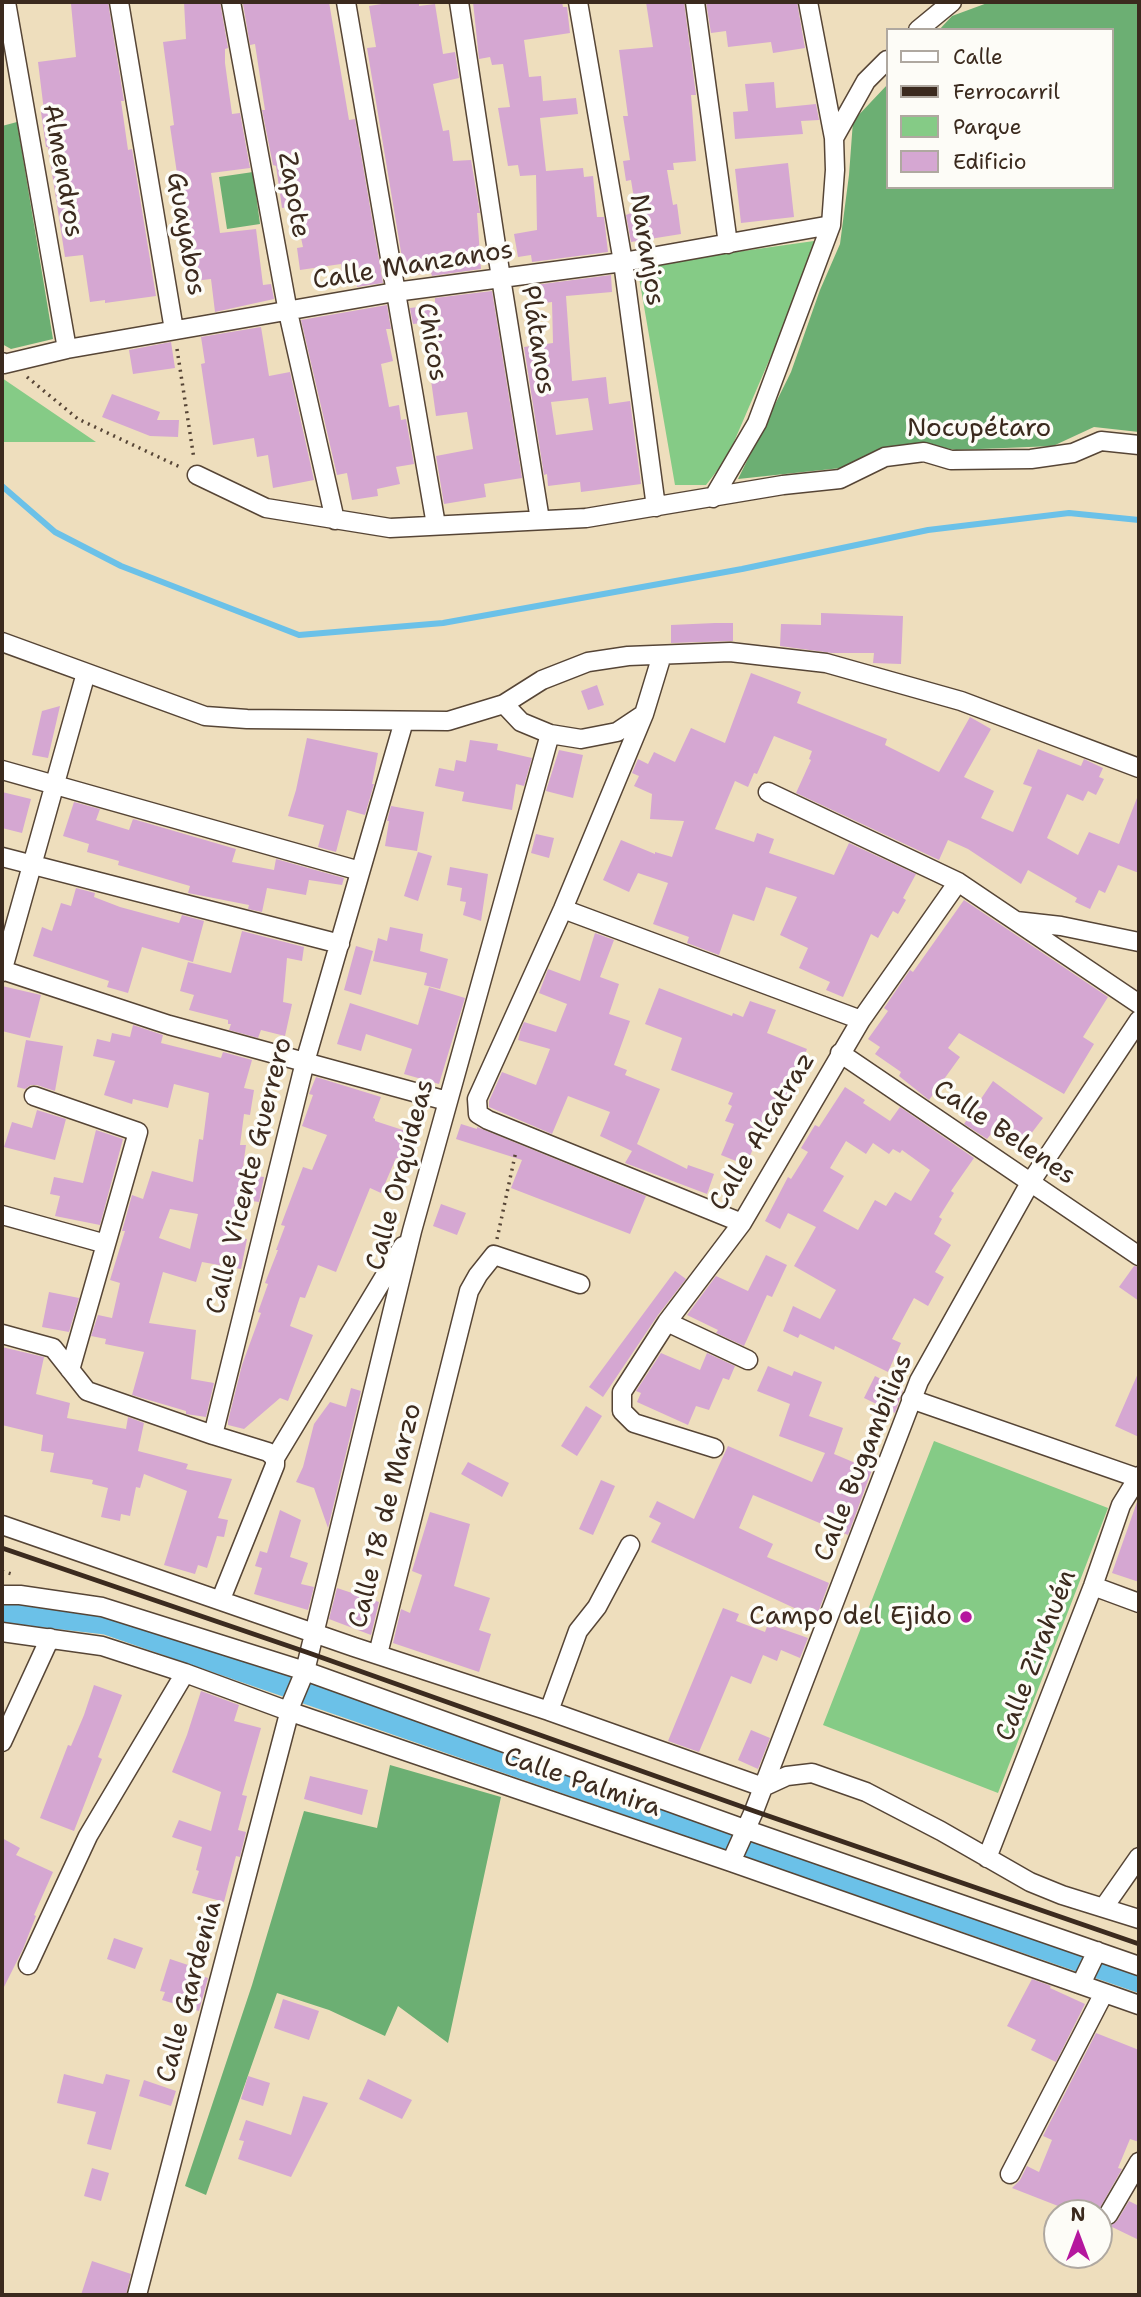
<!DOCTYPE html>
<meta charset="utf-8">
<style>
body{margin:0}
#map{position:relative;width:1141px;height:2297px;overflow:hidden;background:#eedebd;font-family:"Shantell Sans",sans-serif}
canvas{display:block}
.frame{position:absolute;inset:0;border:4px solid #3b2a1e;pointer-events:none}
.legend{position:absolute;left:886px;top:28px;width:228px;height:161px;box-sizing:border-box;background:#fdfcf7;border:2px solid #afa8a0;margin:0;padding:9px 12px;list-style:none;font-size:21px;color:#3b2a1e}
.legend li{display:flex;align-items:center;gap:14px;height:35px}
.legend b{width:35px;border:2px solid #afa8a0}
.north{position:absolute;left:1043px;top:2199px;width:70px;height:70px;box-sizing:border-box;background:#fdfcf7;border:2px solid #afa8a0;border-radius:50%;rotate:0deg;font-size:19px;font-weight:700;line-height:28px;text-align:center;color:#3b2a1e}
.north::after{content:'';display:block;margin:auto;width:24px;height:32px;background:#b5179e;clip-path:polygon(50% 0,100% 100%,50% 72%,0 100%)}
</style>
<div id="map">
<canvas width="1141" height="2297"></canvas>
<div class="frame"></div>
<ul class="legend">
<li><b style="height:9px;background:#fff"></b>Calle</li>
<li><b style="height:9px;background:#3b2a1e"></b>Ferrocarril</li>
<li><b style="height:19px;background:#85cb86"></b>Parque</li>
<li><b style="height:19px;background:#d5a7d2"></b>Edificio</li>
</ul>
<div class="north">N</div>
</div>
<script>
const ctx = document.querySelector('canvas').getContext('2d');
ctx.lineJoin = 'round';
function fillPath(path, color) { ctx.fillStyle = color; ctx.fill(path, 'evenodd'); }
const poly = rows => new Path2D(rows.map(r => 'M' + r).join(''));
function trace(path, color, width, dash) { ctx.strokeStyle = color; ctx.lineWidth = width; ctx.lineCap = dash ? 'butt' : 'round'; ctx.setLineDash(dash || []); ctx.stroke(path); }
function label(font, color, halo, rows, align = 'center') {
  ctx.font = font + ' "Shantell Sans",sans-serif'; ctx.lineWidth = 7; ctx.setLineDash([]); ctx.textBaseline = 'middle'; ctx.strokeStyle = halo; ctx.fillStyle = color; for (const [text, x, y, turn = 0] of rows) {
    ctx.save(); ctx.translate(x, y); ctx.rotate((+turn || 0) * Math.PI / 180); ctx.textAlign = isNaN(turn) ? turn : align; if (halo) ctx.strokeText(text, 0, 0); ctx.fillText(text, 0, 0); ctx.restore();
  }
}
fillPath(poly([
 [821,240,727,458,706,485,675,485,637,266],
 [2,378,96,442,2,442],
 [934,1441,1108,1508,998,1793,823,1725]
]), '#85cb86');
fillPath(poly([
 [990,2,1139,2,1139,432,1094,427,1053,446,956,450,916,443,887,447,841,468,738,479,791,372,820,290,840,244,849,175,853,121,887,85,887,187,1111,187,1111,30,939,30,952,16],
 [17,122,53,339,11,349,2,344,2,126],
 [253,172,260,224,227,229,219,177],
 [390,1765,501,1797,448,2043,398,2006,385,2036,329,2010,277,1993,206,2195,185,2186,252,1985,304,1811,377,1828]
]), '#6caf73');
trace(poly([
 [2,486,55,532,121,566,299,635,443,623,742,569,928,530,1069,513,1139,520]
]), '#6bc1e8', 6);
trace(poly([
 [2,1612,106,1624,1139,1982]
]), '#6bc1e8', 21);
fillPath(poly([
 [94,2,108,2,124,101,121,101,128,150,132,149,156,296,105,303,105,300,90,302,83,255,65,257,48,147,46,147,41,112,44,111,38,62,76,57,71,4],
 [184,2,220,2,228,48,225,49,225,63,232,114,240,113,250,168,211,173,220,233,256,229,263,285,271,284,274,299,215,312,211,279,194,281,184,202,179,180,178,180,170,126,174,125,163,42,186,39],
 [262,2,329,2,349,120,355,119,383,283,357,287,355,273,342,275,341,264,300,270,297,248,303,247,294,206,282,208,276,166,273,165,262,110,265,110,255,44,250,45,243,4],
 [394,2,419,2,419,6,435,4,443,54,455,52,459,78,433,84,443,131,449,130,453,161,471,160,480,213,477,213,481,269,432,276,431,273,405,276,367,48,376,47,369,6],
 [473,2,562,2,563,7,567,7,570,33,524,40,529,77,541,76,543,101,576,98,578,114,540,118,546,171,583,168,584,177,593,176,597,217,604,217,608,252,532,262,531,255,518,257,514,234,537,230,536,175,520,176,518,165,508,166,498,108,510,107,503,64,492,65,490,57,479,59],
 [646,2,684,2,696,95,691,95,696,161,673,163,674,170,667,170,673,205,677,204,681,234,631,242,626,215,636,211,631,180,626,181,623,161,630,160,623,116,628,116,619,50,653,47],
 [706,2,797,2,805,48,773,53,771,42,728,47,726,31,711,33],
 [774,82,776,108,816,104,819,120,801,121,803,134,735,139,733,112,748,111,745,84],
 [788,163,794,217,741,223,735,169],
 [611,275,612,292,566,296,572,381,606,377,609,404,630,401,641,484,581,492,580,482,548,486,547,474,544,475,524,347,553,343,552,302,538,304,535,285],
 [588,398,593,430,556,435,551,402],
 [492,291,522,478,484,484,486,497,444,504,436,456,473,449,467,412,436,416,423,323,413,324,410,308,435,305,435,298],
 [387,305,391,329,386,329,393,361,381,364,389,407,399,405,401,420,406,419,414,464,396,467,400,484,377,489,378,496,352,500,347,473,337,475,301,320],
 [261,327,269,376,290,372,314,480,273,488,268,455,257,457,254,438,213,445,201,364,205,363,201,337],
 [171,342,175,368,133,374,129,350],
 [112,394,160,412,157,420,179,420,178,437,150,436,102,417],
 [821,613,903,616,901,664,873,663,874,653,832,653,780,646,781,624,821,625],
 [715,623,733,623,733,641,671,643,671,625],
 [751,673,801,692,797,703,887,739,885,745,939,772,970,717,991,729,964,777,994,791,981,818,1013,832,1032,787,1023,784,1038,749,1081,766,1084,759,1103,768,1099,777,1104,779,1096,795,1088,791,1083,801,1067,794,1047,838,1078,855,1089,832,1119,844,1137,798,1139,799,1139,873,1118,865,1105,893,1099,890,1090,909,1075,902,1077,898,1028,870,1021,884,968,849,948,840,939,860,796,793,811,760,809,759,812,751,774,736,757,774,754,773,748,787,735,781,715,829,754,842,757,833,774,839,769,853,834,875,849,843,916,874,903,898,906,900,898,914,893,911,878,938,871,934,843,997,826,990,830,982,799,968,808,948,780,935,797,897,766,887,754,921,733,914,719,955,687,943,689,937,653,924,668,883,638,873,629,892,603,880,621,840,655,854,655,852,672,857,684,821,650,819,652,794,634,786,639,776,632,773,638,759,648,764,654,752,675,762,691,728,725,743],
 [597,685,604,705,588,710,581,691],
 [60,706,48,758,32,755,42,711],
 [307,738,378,753,372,784,374,784,365,815,347,810,336,852,318,847,324,825,288,816,296,790],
 [470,740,498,744,497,750,532,758,524,786,516,784,512,810,462,801,464,792,435,786,439,768,454,771,456,760,466,762],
 [559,750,583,755,573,798,546,791],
 [2,792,31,799,22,833,2,828],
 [74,802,100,809,96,820,129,830,133,819,236,849,232,862,274,870,276,859,344,878,342,885,309,880,306,895,267,888,262,912,248,909,249,905,188,893,190,886,118,865,119,861,87,852,89,844,63,836],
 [391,806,424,812,417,851,385,846,389,821,387,821],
 [536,834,554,838,549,858,531,853],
 [418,852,432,856,418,901,404,896],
 [450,867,488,874,481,921,463,915,466,902,460,901,462,888,447,885],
 [76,888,95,893,94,897,120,907,179,923,182,915,204,921,193,962,142,947,128,993,107,987,109,981,33,956,42,927,52,931,61,903,71,906],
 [964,900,1108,997,1083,1037,1094,1044,1064,1094,959,1033,948,1048,960,1057,929,1100,899,1076,901,1072,875,1054,880,1047,868,1039,888,1011,884,1008,910,970,913,972],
 [390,927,423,934,420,951,448,959,440,989,424,985,427,973,373,961,378,938,387,941],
 [242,931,304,947,302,961,287,958,283,1002,292,1004,285,1036,261,1030,258,1038,229,1030,231,1024,228,1024,228,1020,189,1010,194,995,180,991,188,962,231,973],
 [595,933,614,940,600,977,619,984,609,1014,630,1021,614,1065,627,1070,625,1075,660,1089,637,1144,687,1169,688,1165,714,1174,707,1194,625,1163,632,1151,600,1136,610,1112,568,1096,552,1134,489,1107,489,1101,502,1072,536,1085,550,1049,518,1040,521,1029,524,1022,556,1032,567,1004,539,993,548,969,580,981],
 [356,946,373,951,361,995,344,990],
 [2,986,41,995,30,1038,2,1031],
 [429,987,465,998,439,1084,404,1074,412,1049,366,1034,361,1051,337,1044,350,1003,418,1025],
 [659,988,732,1016,733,1013,743,1017,750,1001,776,1010,767,1033,807,1049,773,1124,765,1121,746,1165,721,1155,734,1124,725,1121,732,1106,728,1104,733,1093,671,1070,682,1038,645,1024],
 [133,1025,163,1035,161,1043,221,1058,223,1052,252,1060,244,1088,254,1090,250,1115,244,1114,240,1145,246,1145,242,1174,264,1177,259,1202,238,1199,231,1236,247,1239,241,1269,202,1262,196,1282,163,1272,149,1323,196,1330,191,1379,214,1383,206,1417,186,1414,186,1411,132,1395,144,1352,105,1344,106,1339,91,1336,98,1315,112,1318,120,1283,110,1280,125,1231,122,1231,132,1195,143,1199,152,1171,193,1182,199,1139,203,1140,209,1093,174,1084,168,1108,133,1099,132,1104,104,1095,115,1061,93,1056,97,1039,110,1042,112,1033,130,1037],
 [170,1209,198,1214,190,1249,159,1238],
 [26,1040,63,1046,55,1091,37,1085,31,1085,25,1089,17,1087],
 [316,1077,381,1097,373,1118,375,1119,375,1121,412,1133,404,1160,396,1158,381,1193,370,1188,336,1272,318,1265,305,1298,300,1297,290,1326,313,1335,288,1401,280,1398,244,1429,228,1425,228,1421,242,1365,261,1313,258,1312,268,1284,265,1283,278,1250,276,1250,285,1226,281,1225,303,1167,312,1170,327,1135,302,1126,313,1095,309,1094],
 [993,1081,1043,1118,1018,1151,999,1137,991,1134,987,1139,964,1124],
 [845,1087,865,1100,863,1103,890,1121,900,1107,974,1158,951,1191,954,1193,939,1217,942,1219,934,1234,951,1245,935,1272,944,1277,928,1306,914,1298,892,1339,901,1343,888,1372,835,1346,834,1350,800,1334,798,1338,783,1331,793,1306,820,1319,836,1290,794,1266,816,1227,788,1213,780,1229,765,1221,788,1177,791,1179,808,1152,801,1148,815,1125,819,1127],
 [846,1141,866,1154,873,1143,889,1154,893,1149,900,1153,902,1150,930,1170,911,1201,895,1192,886,1206,875,1200,858,1230,823,1211,844,1176,830,1168],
 [37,1110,66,1119,55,1160,4,1147,12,1122,32,1128],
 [461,1124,477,1129,477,1127,646,1196,630,1234,511,1188,522,1160,456,1139],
 [96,1130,123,1139,100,1225,55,1216,60,1196,50,1194,54,1177,83,1183],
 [441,1204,466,1213,457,1235,433,1226],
 [766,1255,787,1265,772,1297,767,1295,744,1346,716,1333,718,1330,687,1315,716,1276,748,1291],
 [1134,1266,1139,1267,1139,1301,1119,1287],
 [675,1271,686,1279,658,1315,603,1397,589,1387],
 [49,1292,79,1298,69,1332,42,1327],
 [2,1347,44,1357,36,1394,70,1403,67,1418,126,1429,128,1417,144,1423,138,1451,188,1464,186,1469,232,1479,218,1518,228,1520,224,1537,217,1536,207,1568,198,1565,195,1574,164,1565,187,1491,144,1474,140,1488,136,1487,130,1516,121,1514,120,1521,101,1517,108,1488,92,1484,93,1480,50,1472,54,1453,41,1451,43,1435,2,1425],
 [661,1353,700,1370,707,1353,735,1366,729,1380,723,1378,709,1410,696,1406,688,1425,637,1402,641,1393,636,1391],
 [768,1366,792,1376,794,1371,822,1382,809,1416,843,1428,834,1454,872,1470,848,1535,753,1495,739,1528,773,1544,767,1557,829,1583,816,1618,651,1542,661,1523,649,1517,657,1501,694,1519,728,1446,812,1482,825,1453,779,1436,790,1404,757,1391],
 [1139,1371,1139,1437,1115,1426],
 [875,1376,903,1390,895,1413,864,1398],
 [351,1388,361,1391,328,1528,314,1488,296,1482,303,1467,314,1424,330,1402,346,1407],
 [586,1406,602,1416,577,1456,561,1446],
 [468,1462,509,1483,502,1497,461,1474],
 [601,1480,615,1486,593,1535,579,1529],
 [1137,1502,1139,1503,1139,1582,1112,1573],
 [280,1510,301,1520,290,1557,308,1563,301,1584,314,1587,308,1610,254,1594,262,1568,255,1566,260,1551,267,1553],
 [430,1512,470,1524,454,1586,490,1598,479,1630,491,1634,479,1672,393,1643,401,1609,410,1613,422,1575,412,1571],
 [337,1588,379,1602,371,1635,329,1619],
 [723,1608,739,1614,736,1621,765,1632,768,1624,808,1638,800,1658,781,1650,777,1661,763,1655,751,1684,731,1676,699,1752,668,1741],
 [94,1685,122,1695,98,1757,102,1759,74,1831,40,1818,68,1745,71,1746,84,1715],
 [201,1691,239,1705,234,1721,261,1728,242,1795,247,1796,238,1830,246,1832,240,1857,236,1856,224,1902,192,1893,199,1871,196,1870,202,1847,172,1837,179,1820,211,1831,221,1792,172,1772,187,1735],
 [751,1730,770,1738,758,1769,738,1760],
 [310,1776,368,1790,362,1815,304,1799],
 [2,1838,20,1848,16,1855,53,1872,34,1915,36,1916,23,1949,2,1991],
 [114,1938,143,1948,135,1969,107,1959],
 [170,1959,191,1966,189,1972,208,1978,199,2011,162,2000,165,1992,160,1991],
 [1032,1979,1051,1986,1050,1988,1085,2004,1056,2062,1031,2050,1036,2040,1007,2026],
 [283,1999,319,2011,309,2040,274,2028],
 [1096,2033,1139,2050,1139,2142,1130,2139,1118,2168,1122,2169,1097,2213,1076,2213,1012,2188,1020,2180,1027,2166,1039,2172,1052,2140,1043,2136],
 [64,2074,103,2084,106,2074,130,2080,111,2150,87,2144,96,2112,57,2103],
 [248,2076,270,2083,263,2106,241,2099],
 [368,2079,412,2100,402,2119,359,2099],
 [144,2080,176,2091,171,2106,139,2096],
 [303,2096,328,2103,291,2177,238,2159,244,2141,239,2140,246,2120,291,2135],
 [92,2168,109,2173,101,2201,84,2196],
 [1129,2201,1139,2206,1139,2240,1110,2226,1117,2221],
 [92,2261,131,2274,126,2295,81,2295]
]), '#d5a7d2');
const minor = poly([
 [6,2,67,349],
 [119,2,174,330],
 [231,2,288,312,335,520],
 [346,2,436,525],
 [459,2,501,278,540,520],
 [578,2,623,262,656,507],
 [695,2,728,244],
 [918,30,952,2],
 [834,138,866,81,887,60],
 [2,362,4,364,67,349,395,292,623,262,831,225],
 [197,475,266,508,390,528,586,518,783,485,840,479,885,457,924,452,951,460,1031,459,1073,453,1101,441,1139,445],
 [713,498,757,423,831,225,835,170,834,138,808,2],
 [2,642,205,716,247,719,448,721,504,704,542,680,588,662,628,656,730,652,826,663,961,701,1139,768],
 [662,655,644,714,563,909,477,1099,478,1114,488,1120,742,1223],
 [504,704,521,722,550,734,581,739,617,732,644,714],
 [2,770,360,871],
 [768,792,958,882,1139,1004],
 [2,857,340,944],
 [563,909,861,1020],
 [1016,921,1061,926,1139,942],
 [2,970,169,1025,447,1101],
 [2,972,86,673],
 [840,1053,1139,1256],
 [34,1096,138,1132,70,1370],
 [2,1215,106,1244],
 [667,1322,748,1360],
 [2,1334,53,1348,87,1391,213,1435,268,1452,275,1458],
 [911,1399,1138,1478],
 [213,1435,305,1062,404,721],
 [714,1448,634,1423,622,1411,622,1392,667,1322,742,1223,861,1020,958,882],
 [2,1525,354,1647,549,1711,763,1787,787,1776,812,1773,866,1792,941,1831,1030,1882,1062,1895,1139,1919],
 [1093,1586,1139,1603],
 [2,1595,20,1595,102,1607,305,1671,747,1830,1139,1966],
 [221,1599,275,1465,275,1458,403,1246],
 [2,1632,102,1646,185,1673,291,1712,731,1862,1139,2005],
 [378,1654,469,1291,478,1275,494,1255,580,1284],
 [549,1711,578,1631,597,1607,630,1545],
 [2,1742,50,1638],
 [987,1858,1093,1586,1121,1505,1139,1476],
 [731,1862,754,1811,919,1381,1030,1183,1139,1020],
 [1104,1907,1139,1857],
 [28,1965,88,1836,185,1673],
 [1081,1984,1097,1951],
 [1010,2174,1104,1993],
 [1108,2215,1139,2162],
 [137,2295,292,1702,305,1671,412,1231,550,734]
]);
trace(minor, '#564536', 21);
trace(poly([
 [177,349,194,459],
 [27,377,78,419,182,468],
 [497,1239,516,1151],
 [2,1571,15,1575]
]), '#564536', 3.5, [2, 5]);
trace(minor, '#fff', 18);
trace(poly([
 [2,1548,309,1653,754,1811,1139,1944]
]), '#3b2a1e', 5);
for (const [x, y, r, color] of [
 [966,1617,7,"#b5179e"]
]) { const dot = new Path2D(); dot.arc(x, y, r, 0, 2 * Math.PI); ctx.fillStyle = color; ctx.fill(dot); trace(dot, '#fdfcf7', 2.5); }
label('26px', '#3b2a1e', '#fdfcf7', [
 ["Almendros",62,171,80],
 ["Zapote",293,195,80],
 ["Guayabos",185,234,80],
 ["Naranjos",646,250,81],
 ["Calle Manzanos",413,266,-9],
 ["Plátanos",537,340,81],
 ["Chicos",431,342,80],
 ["Nocupétaro",979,429],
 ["Calle Alcatraz",763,1132,-59],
 ["Calle Belenes",1004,1133,34],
 ["Calle Orquídeas",401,1175,-75],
 ["Calle Vicente Guerrero",250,1176,-76],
 ["Calle Bugambilias",864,1458,-68],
 ["Calle 18 de Marzo",386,1516,-76],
 ["Calle Zirahuén",1037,1656,-69],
 ["Calle Palmira",582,1783,19],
 ["Calle Gardenia",190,1992,-75]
]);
label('26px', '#3b2a1e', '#fdfcf7', [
 ["Campo del Ejido",952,1617]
], 'right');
</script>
